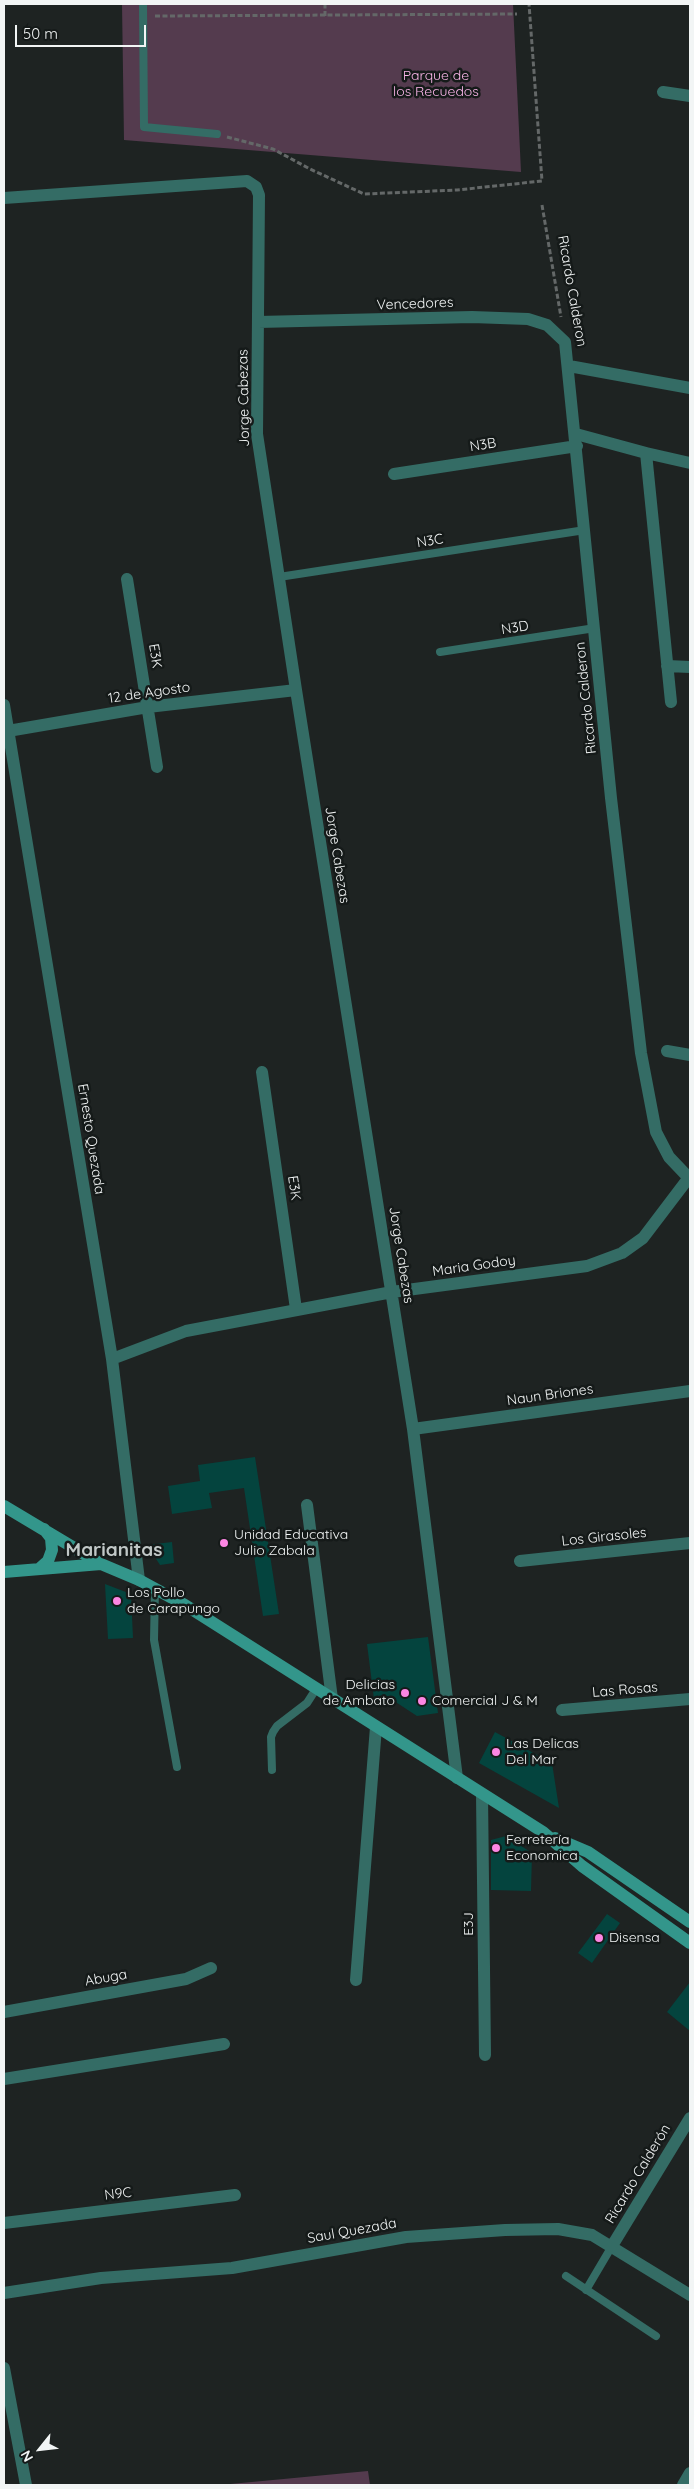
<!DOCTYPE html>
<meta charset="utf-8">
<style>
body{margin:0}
#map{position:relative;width:694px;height:2489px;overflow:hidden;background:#1e2322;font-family:Quicksand,sans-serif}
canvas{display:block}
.frame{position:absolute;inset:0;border:5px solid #f2f5f5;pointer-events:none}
.north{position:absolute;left:15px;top:2424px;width:50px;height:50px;-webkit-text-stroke:4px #151a19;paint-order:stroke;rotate:241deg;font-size:14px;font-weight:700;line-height:20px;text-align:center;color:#f2f5f5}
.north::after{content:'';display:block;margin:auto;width:18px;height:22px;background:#f2f5f5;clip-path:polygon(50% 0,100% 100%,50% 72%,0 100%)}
.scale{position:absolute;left:15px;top:25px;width:131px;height:22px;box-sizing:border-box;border:2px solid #f2f5f5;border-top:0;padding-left:6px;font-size:15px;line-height:18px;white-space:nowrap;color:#f2f5f5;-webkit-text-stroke:4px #151a19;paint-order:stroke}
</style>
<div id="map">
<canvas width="694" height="2489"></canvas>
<div class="frame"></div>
<div class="north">N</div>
<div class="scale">50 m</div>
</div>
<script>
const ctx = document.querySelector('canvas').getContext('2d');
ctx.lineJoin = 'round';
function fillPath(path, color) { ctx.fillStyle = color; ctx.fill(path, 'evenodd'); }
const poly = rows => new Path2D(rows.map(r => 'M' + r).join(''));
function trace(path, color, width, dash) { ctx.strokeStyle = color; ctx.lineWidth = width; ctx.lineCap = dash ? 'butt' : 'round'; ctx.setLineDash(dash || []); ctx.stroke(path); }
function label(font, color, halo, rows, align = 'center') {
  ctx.font = font + ' Quicksand,sans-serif'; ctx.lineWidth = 5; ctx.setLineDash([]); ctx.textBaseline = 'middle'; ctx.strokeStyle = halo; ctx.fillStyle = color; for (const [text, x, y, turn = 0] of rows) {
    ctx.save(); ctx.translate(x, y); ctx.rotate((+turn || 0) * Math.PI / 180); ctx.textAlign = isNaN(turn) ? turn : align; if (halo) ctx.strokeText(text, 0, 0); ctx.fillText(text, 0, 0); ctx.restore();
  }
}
fillPath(poly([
 [122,4,513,4,521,172,124,140],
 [368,2471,370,2485,220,2485]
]), '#543b4e');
fillPath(poly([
 [255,1457,279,1614,263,1616,244,1488,209,1493,212,1508,172,1514,168,1486,200,1481,198,1465],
 [172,1542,174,1563,160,1565,147,1545],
 [105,1584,131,1594,133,1638,108,1639],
 [428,1637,438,1713,417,1716,388,1697,374,1699,367,1644],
 [495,1732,552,1763,559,1808,479,1763],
 [506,1836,532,1853,531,1891,491,1890,491,1840],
 [607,1914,620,1923,592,1963,578,1953],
 [690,1982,690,2031,667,2012]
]), '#04443e');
trace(poly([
 [155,16,517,14],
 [325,16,325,4],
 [227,137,273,149,310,169,364,194,457,190,542,181,529,4],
 [542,205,561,317]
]), '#646868', 3, [5, 2.5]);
trace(poly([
 [143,4,144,127,217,134],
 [279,577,585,530],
 [440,652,595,628],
 [155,1588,154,1640,177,1767],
 [272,1770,271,1737,273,1732,277,1726,307,1703,316,1689],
 [566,2276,656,2336],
 [586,2290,612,2246]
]), '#346c65', 8);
trace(poly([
 [663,92,690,96],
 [4,198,247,181,256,187,259,195,257,434,296,690,413,1429,457,1778],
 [258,322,472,317,528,319,547,325,565,342,611,798,641,1053,656,1132,669,1157,688,1177],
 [569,366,690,388],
 [576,434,646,453,671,702],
 [646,453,690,463],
 [394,474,577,446],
 [127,579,157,767],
 [667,666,690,667],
 [4,705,112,1359,139,1580],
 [8,731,148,707,296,690],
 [667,1051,690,1055],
 [262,1072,296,1309],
 [112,1359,186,1331,392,1292,587,1266,622,1253,643,1238,690,1176],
 [413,1429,690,1391],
 [307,1505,332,1699],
 [520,1561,690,1543],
 [562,1710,690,1699],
 [482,1794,485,2055],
 [356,1980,376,1727],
 [4,2012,186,1979,211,1968],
 [4,2079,224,2044],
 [4,2223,235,2195],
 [612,2246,690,2118],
 [4,2293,101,2278,232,2268,406,2237,505,2230,558,2229,592,2235,690,2295],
 [4,2368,26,2485],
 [683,2485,690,2473]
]), '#346c65', 12);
trace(poly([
 [4,1506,101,1564,139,1580,185,1605,543,1832,582,1866,690,1943],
 [39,1569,48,1561,52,1550,51,1538,44,1529],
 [4,1572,101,1564],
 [555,1838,588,1852,690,1922]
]), '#33968b', 12);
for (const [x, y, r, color] of [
 [224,1543,5,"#fc86e3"],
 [117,1601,5,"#fc86e3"],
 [405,1693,5,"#fc86e3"],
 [422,1701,5,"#fc86e3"],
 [496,1752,5,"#fc86e3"],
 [496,1848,5,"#fc86e3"],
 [599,1938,5,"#fc86e3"]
]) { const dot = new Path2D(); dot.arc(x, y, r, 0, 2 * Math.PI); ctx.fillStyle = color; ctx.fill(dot); trace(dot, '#151a19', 2); }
label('14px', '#fcb6ea', '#151a19', [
 ["Parque de",436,76],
 ["los Recuedos",436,92]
]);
label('14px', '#f2f5f5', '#151a19', [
 ["Ricardo Calderon",572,291,80],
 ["Vencedores",415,304,-2],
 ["Jorge Cabezas",244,398,-91],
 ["N3B",483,445,-9],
 ["N3C",430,541,-9],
 ["N3D",515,628,-9],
 ["E3K",155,656,81],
 ["12 de Agosto",149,693,-8],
 ["Ricardo Calderon",586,698,-96],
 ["Jorge Cabezas",337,855,81],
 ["Ernesto Quezada",91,1139,81],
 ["E3K",294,1188,82],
 ["Jorge Cabezas",401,1255,81],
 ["Maria Godoy",474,1266,-8],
 ["Naun Briones",550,1395,-8],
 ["Los Girasoles",604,1537,-6],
 ["Las Rosas",625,1690,-5],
 ["E3J",469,1924,-90],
 ["Abuga",106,1978,-10],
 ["Ricardo Calderón",638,2174,-59],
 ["N9C",118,2194,-7],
 ["Saul Quezada",352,2231,-10]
]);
label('14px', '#f2f5f5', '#151a19', [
 ["Unidad Educativa",234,1535],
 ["Julio Zabala",234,1551],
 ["Los Pollo",127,1593],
 ["de Carapungo",127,1609],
 ["Delicias",395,1685,"right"],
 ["de Ambato",395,1701,"right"],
 ["Comercial J & M",432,1701],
 ["Las Delicas",506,1744],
 ["Del Mar",506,1760],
 ["Ferretería",506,1840],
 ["Economica",506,1856],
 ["Disensa",609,1938]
], 'left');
label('bold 19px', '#c1c8c7', '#151a19', [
 ["Marianitas",114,1550]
]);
</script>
